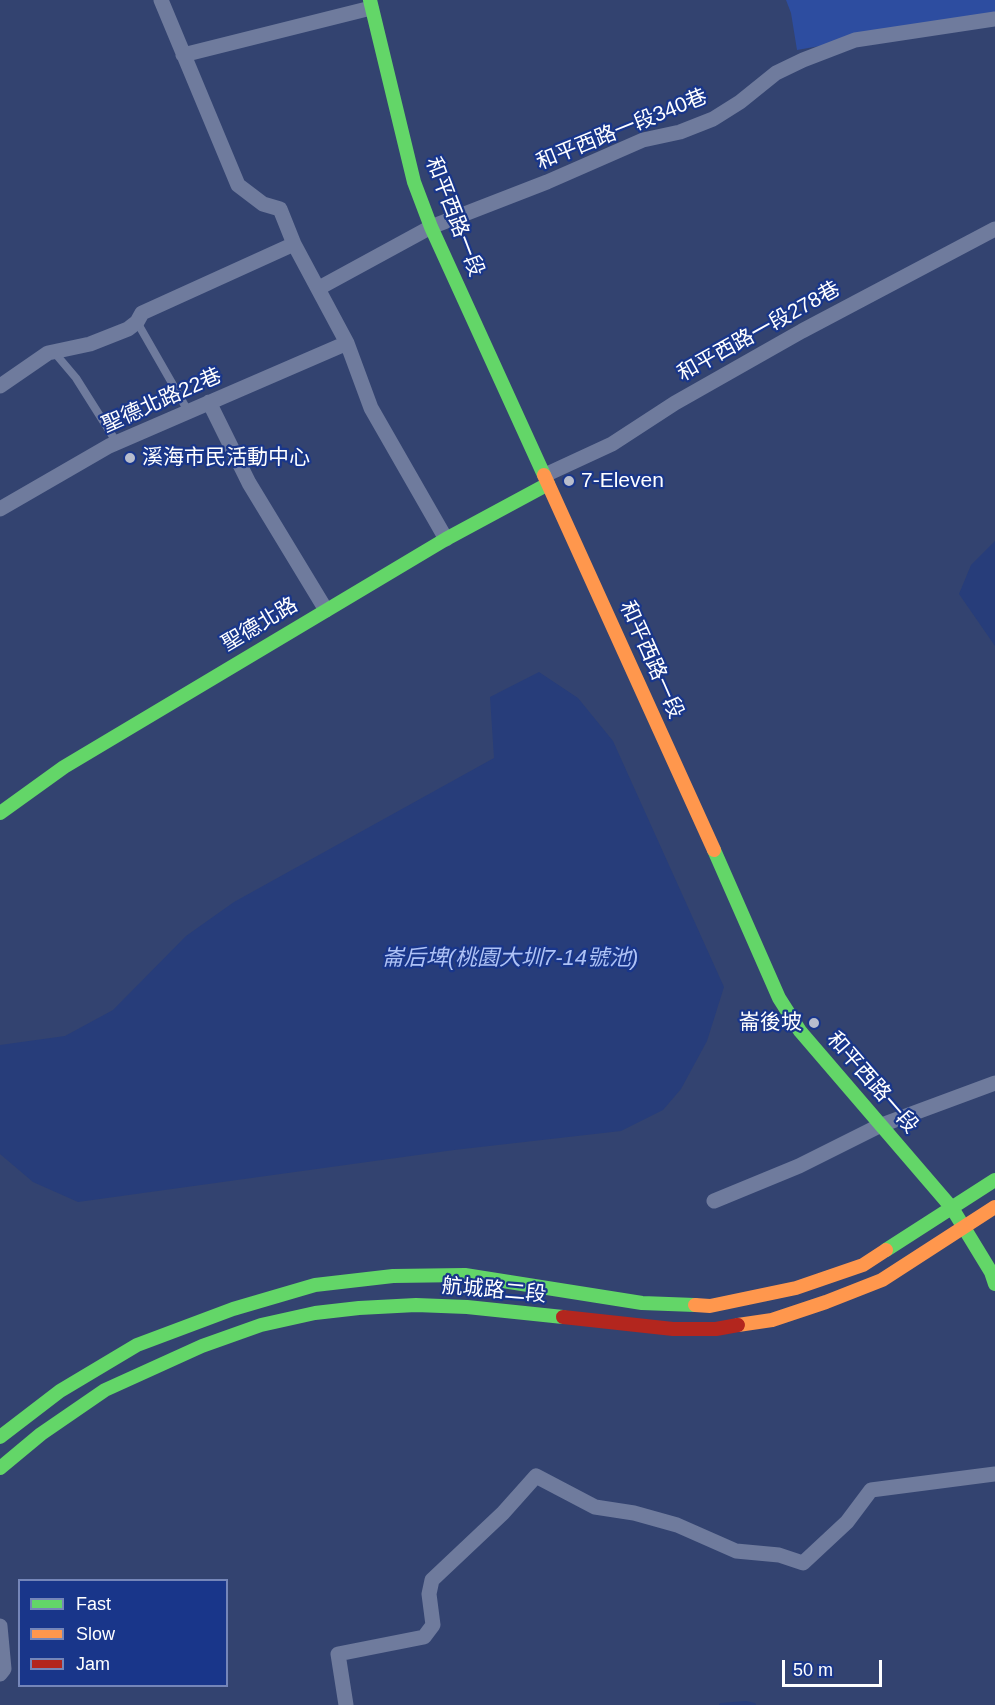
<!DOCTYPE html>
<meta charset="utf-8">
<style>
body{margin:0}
#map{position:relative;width:995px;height:1705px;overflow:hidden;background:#334370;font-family:Helvetica,sans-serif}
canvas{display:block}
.legend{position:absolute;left:18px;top:1579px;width:210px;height:108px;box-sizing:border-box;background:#19368a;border:2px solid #7586b9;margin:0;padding:8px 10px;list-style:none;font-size:18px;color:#fff}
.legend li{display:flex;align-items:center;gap:12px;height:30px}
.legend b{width:30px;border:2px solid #7586b9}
.scale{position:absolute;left:782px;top:1660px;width:100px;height:27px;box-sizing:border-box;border:3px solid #fff;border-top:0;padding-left:8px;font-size:18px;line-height:21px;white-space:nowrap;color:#fff;-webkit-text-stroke:4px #19368a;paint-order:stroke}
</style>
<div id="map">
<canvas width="995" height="1705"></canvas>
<ul class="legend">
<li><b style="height:8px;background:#63d668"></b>Fast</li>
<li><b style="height:8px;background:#ff974d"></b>Slow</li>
<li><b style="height:8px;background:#b3261e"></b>Jam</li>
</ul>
<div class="scale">50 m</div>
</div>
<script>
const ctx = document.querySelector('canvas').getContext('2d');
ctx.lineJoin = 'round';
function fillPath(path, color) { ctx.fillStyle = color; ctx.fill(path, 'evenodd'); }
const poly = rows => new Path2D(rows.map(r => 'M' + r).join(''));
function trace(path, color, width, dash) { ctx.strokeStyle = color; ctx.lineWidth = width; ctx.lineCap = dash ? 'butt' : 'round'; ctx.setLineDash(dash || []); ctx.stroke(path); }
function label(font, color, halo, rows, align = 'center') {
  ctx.font = font + ' Helvetica,"Noto Sans TC",sans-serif'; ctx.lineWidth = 4.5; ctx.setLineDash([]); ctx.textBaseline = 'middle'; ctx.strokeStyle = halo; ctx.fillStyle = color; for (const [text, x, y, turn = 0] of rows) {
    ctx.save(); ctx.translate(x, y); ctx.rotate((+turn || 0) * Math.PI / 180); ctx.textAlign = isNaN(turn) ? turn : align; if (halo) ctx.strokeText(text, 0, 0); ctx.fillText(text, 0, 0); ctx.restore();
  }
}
fillPath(poly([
 [786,0,995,0,995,15,797,50,791,13]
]), '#2d4da0');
fillPath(poly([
 [995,541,995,646,959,594,971,565],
 [539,672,578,698,613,741,724,987,707,1041,681,1089,663,1110,621,1131,454,1150,78,1202,33,1182,0,1154,0,1045,65,1036,113,1010,186,936,234,902,494,758,490,697]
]), '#273d7a');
trace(poly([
 [721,1705,746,1703,754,1705]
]), '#273d7a', 4);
trace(poly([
 [137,322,188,411],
 [54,352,76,378,117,443]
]), '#6f7b9d', 8);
trace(poly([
 [161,0,238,185,263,204,280,209,294,244,347,343,371,408,446,539],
 [183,55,371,8],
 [319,288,431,227,547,182,643,140,680,132,713,119,740,102,776,73,803,60,855,40,995,19],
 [0,386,48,353,90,344,128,329,137,322,142,313,294,244],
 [209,402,249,483,326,610],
 [545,475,612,444,675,403,802,331,995,229],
 [0,509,109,446,347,343],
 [714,1201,799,1166,879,1126,995,1083],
 [0,1626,4,1669,0,1674],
 [346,1705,338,1654,424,1637,433,1625,429,1594,432,1580,503,1513,536,1476,595,1507,634,1513,677,1525,736,1551,779,1555,803,1563,847,1522,871,1490,995,1474]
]), '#6f7b9d', 15);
trace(poly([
 [370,0,414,182,431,227,544,475],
 [0,813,64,767,446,539,548,484],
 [714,850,779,998,800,1031,952,1208,991,1272,995,1284],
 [886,1250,995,1180],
 [0,1437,60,1391,137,1345,233,1309,315,1285,393,1276,465,1275,642,1303,695,1305],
 [0,1468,41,1434,105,1390,202,1346,261,1325,315,1313,359,1308,416,1305,467,1307,563,1317]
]), '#63d668', 14);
trace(poly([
 [544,475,714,850],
 [695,1305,710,1306,796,1288,863,1265,886,1250],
 [738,1325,772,1320,826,1302,882,1280,995,1207]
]), '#ff974d', 14);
trace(poly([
 [563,1317,673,1329,716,1329,738,1325]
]), '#b3261e', 14);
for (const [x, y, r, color] of [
 [130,458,6,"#b8bdcd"],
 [569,481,6,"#b8bdcd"],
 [814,1023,6,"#b8bdcd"]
]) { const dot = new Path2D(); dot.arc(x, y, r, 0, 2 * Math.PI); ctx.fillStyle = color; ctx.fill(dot); trace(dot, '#19368a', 2); }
label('21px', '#fff', '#19368a', [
 ["和平西路一段340巷",622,130,-22],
 ["和平西路一段",454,217,69],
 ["和平西路一段278巷",759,332,-29],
 ["聖德北路22巷",162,401,-24],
 ["聖德北路",260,625,-31],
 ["和平西路一段",651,660,66],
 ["和平西路一段",872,1083,49],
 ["航城路二段",494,1291,5]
]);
label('21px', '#fff', '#19368a', [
 ["溪海市民活動中心",142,458],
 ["7-Eleven",581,481],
 ["崙後坡",802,1023,"right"]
], 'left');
label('italic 22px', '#aec2f5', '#19368a', [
 ["崙后埤(桃園大圳7-14號池)",510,959]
]);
</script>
